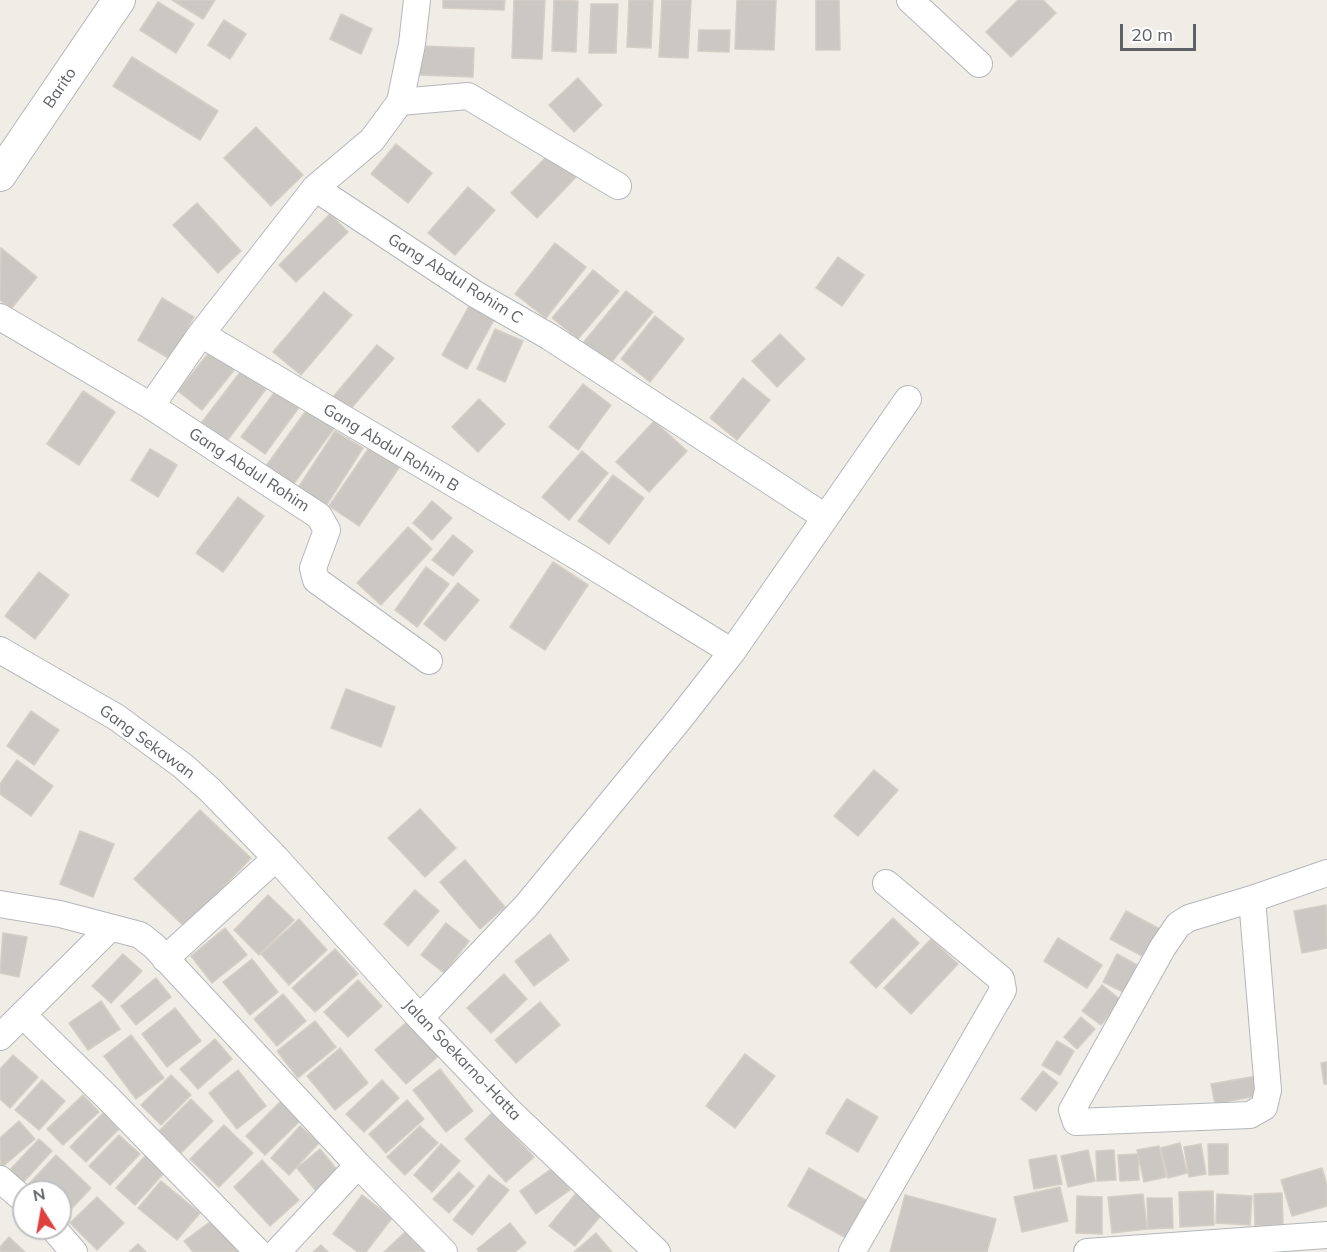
<!DOCTYPE html>
<style>
body{margin:0}
#map{position:relative;width:1327px;height:1252px;overflow:hidden;background:#efede6;font-family:Mulish,sans-serif}
canvas{display:block}
.north{position:absolute;left:12px;top:1180px;width:60px;height:60px;box-sizing:border-box;background:#fff;border:2px solid #bfc0c2;border-radius:50%;rotate:349deg;font-size:16px;font-weight:700;line-height:24px;text-align:center;color:#5e6266}
.north::after{content:'';display:block;margin:auto;width:21px;height:27px;background:#de413d;clip-path:polygon(50% 0,100% 100%,50% 72%,0 100%)}
.scale{position:absolute;left:1120px;top:24px;width:76px;height:27px;box-sizing:border-box;border:3px solid #5e6266;border-top:0;padding-left:8px;font-size:18px;line-height:21px;white-space:nowrap;color:#5e6266;-webkit-text-stroke:4px #fff;paint-order:stroke}
</style>
<div id="map">
<canvas width="1327" height="1252"></canvas>
<div class="north">N</div>
<div class="scale">20 m</div>
</div>
<script>
const ctx = document.querySelector('canvas').getContext('2d');
ctx.lineJoin = 'round';
function fillPath(path, color) { ctx.fillStyle = color; ctx.fill(path, 'evenodd'); }
const poly = rows => new Path2D(rows.map(r => 'M' + r).join(''));
function trace(path, color, width, dash) { ctx.strokeStyle = color; ctx.lineWidth = width; ctx.lineCap = dash ? 'butt' : 'round'; ctx.setLineDash(dash || []); ctx.stroke(path); }
function label(font, color, halo, rows, align = 'center') {
  ctx.font = font + ' Mulish,sans-serif'; ctx.lineWidth = 4.5; ctx.setLineDash([]); ctx.textBaseline = 'middle'; ctx.strokeStyle = halo; ctx.fillStyle = color; for (const [text, x, y, turn = 0] of rows) {
    ctx.save(); ctx.translate(x, y); ctx.rotate((+turn || 0) * Math.PI / 180); ctx.textAlign = isNaN(turn) ? turn : align; if (halo) ctx.strokeText(text, 0, 0); ctx.fillText(text, 0, 0); ctx.restore();
  }
}
const building = poly([
 [172,0,215,0,203,19,172,0],
 [443,0,505,0,504,10,443,8,443,0],
 [514,0,545,0,542,59,512,58,514,0],
 [554,0,578,1,576,52,552,51,554,0],
 [629,0,653,0,651,48,627,47,629,0],
 [662,0,691,0,688,58,659,57,662,0],
 [737,0,776,0,774,50,735,49,737,0],
 [816,0,839,0,840,50,816,50,816,0],
 [1018,0,1043,0,1056,13,1011,57,986,32,1018,0],
 [158,2,194,24,176,53,140,30,158,2],
 [591,4,618,4,616,53,589,53,591,4],
 [341,14,372,29,361,54,330,39,341,14],
 [224,20,246,34,230,59,208,45,224,20],
 [699,30,730,30,729,52,698,51,699,30],
 [422,46,474,48,473,77,420,75,422,46],
 [132,57,218,111,200,140,113,86,132,57],
 [578,78,602,105,574,132,549,105,578,78],
 [256,127,303,175,271,206,224,158,256,127],
 [396,144,432,173,408,203,371,174,396,144],
 [550,153,576,177,537,218,511,193,550,153],
 [468,187,495,210,455,255,428,233,468,187],
 [197,203,241,251,218,273,173,225,197,203],
 [330,214,348,232,296,282,279,265,330,214],
 [555,243,586,267,546,318,515,294,555,243],
 [1,248,37,277,11,309,0,300,1,248],
 [838,257,864,275,842,306,816,288,838,257],
 [593,270,619,291,578,339,552,318,593,270],
 [626,291,653,312,609,365,583,343,626,291],
 [324,292,352,315,301,375,273,352,324,292],
 [162,298,194,317,170,359,138,340,162,298],
 [469,306,494,320,467,369,442,355,469,306],
 [655,316,684,339,650,382,621,359,655,316],
 [495,329,523,341,505,382,477,369,495,329],
 [780,334,805,359,777,387,752,361,780,334],
 [377,345,394,358,349,411,333,397,377,345],
 [211,350,235,369,202,410,178,391,211,350],
 [241,371,266,389,227,441,202,422,241,371],
 [743,378,770,400,737,440,710,418,743,378],
 [583,384,611,405,578,450,549,427,583,384],
 [277,389,300,406,265,454,241,437,277,389],
 [83,391,115,412,79,465,47,444,83,391],
 [479,399,505,424,478,452,452,427,479,399],
 [308,408,335,427,290,489,263,470,308,408],
 [654,421,687,451,649,492,616,462,654,421],
 [335,431,363,448,324,509,296,491,335,431],
 [371,445,401,465,359,526,329,506,371,445],
 [150,449,177,465,158,497,131,480,150,449],
 [582,451,608,473,569,520,542,497,582,451],
 [613,475,644,498,609,544,578,521,613,475],
 [238,497,264,516,223,572,196,553,238,497],
 [432,501,452,518,432,540,413,523,432,501],
 [408,527,432,549,381,605,357,583,408,527],
 [453,535,473,551,453,576,432,560,453,535],
 [553,562,588,585,545,650,510,627,553,562],
 [426,567,449,584,417,627,395,610,426,567],
 [39,572,69,595,35,639,5,616,39,572],
 [458,583,479,600,445,641,424,624,458,583],
 [346,689,395,707,381,747,331,728,346,689],
 [31,711,59,730,34,765,7,746,31,711],
 [17,760,53,786,31,816,0,794,0,784,17,760],
 [874,770,898,790,858,836,834,816,874,770],
 [420,809,456,848,425,877,388,838,420,809],
 [200,810,251,858,185,927,134,879,200,810],
 [80,831,114,844,93,897,60,884,80,831],
 [465,860,505,907,480,929,440,882,465,860],
 [415,890,439,911,408,946,384,924,415,890],
 [268,895,294,920,259,955,234,930,268,895],
 [1326,905,1327,948,1302,953,1294,911,1326,905],
 [1126,911,1160,929,1144,957,1110,939,1126,911],
 [893,918,919,943,876,988,850,962,893,918],
 [299,919,327,950,289,985,261,954,299,919],
 [446,923,469,941,444,973,421,955,446,923],
 [225,928,247,955,212,983,191,956,225,928],
 [3,933,27,937,19,977,0,973,3,933],
 [550,934,569,960,534,986,515,961,550,934],
 [1058,938,1102,965,1087,988,1044,961,1058,938],
 [931,939,958,964,911,1014,884,988,931,939],
 [335,949,358,974,315,1012,292,988,335,949],
 [123,954,142,971,111,1003,92,986,123,954],
 [1117,954,1139,966,1125,993,1103,982,1117,954],
 [252,959,278,992,250,1015,223,982,252,959],
 [504,974,527,999,491,1033,467,1008,504,974],
 [156,978,171,997,136,1025,121,1006,156,978],
 [358,980,382,1006,348,1037,324,1012,358,980],
 [1102,985,1121,1000,1101,1025,1082,1011,1102,985],
 [283,994,306,1021,277,1046,254,1019,283,994],
 [101,1001,120,1029,88,1050,69,1023,101,1001],
 [540,1002,560,1025,516,1063,495,1040,540,1002],
 [175,1008,201,1041,167,1067,142,1034,175,1008],
 [1081,1017,1095,1029,1077,1049,1064,1037,1081,1017],
 [410,1019,442,1053,406,1084,375,1050,410,1019],
 [315,1021,336,1047,298,1078,277,1051,315,1021],
 [131,1035,164,1078,136,1099,104,1056,131,1035],
 [215,1039,232,1059,198,1089,180,1069,215,1039],
 [1057,1041,1074,1051,1060,1075,1042,1065,1057,1041],
 [340,1048,368,1083,335,1110,307,1076,340,1048],
 [745,1054,775,1076,735,1128,706,1106,745,1054],
 [13,1055,38,1077,10,1108,0,1099,0,1069,13,1055],
 [1327,1062,1327,1084,1324,1084,1321,1063,1327,1062],
 [440,1069,473,1111,446,1132,413,1090,440,1069],
 [238,1070,266,1106,237,1129,209,1093,238,1070],
 [1043,1071,1058,1083,1036,1111,1021,1099,1043,1071],
 [171,1075,191,1095,161,1125,141,1105,171,1075],
 [1257,1076,1261,1095,1215,1104,1211,1084,1257,1076],
 [42,1080,65,1101,39,1130,15,1110,42,1080],
 [382,1080,399,1098,364,1132,346,1114,382,1080],
 [83,1095,99,1112,63,1145,47,1129,83,1095],
 [191,1099,213,1121,181,1153,159,1131,191,1099],
 [847,1099,878,1117,858,1152,826,1133,847,1099],
 [407,1100,424,1119,386,1153,369,1134,407,1100],
 [281,1101,301,1120,265,1155,246,1136,281,1101],
 [103,1113,119,1129,86,1162,70,1147,103,1113],
 [492,1113,534,1157,506,1182,465,1139,492,1113],
 [19,1121,35,1139,1,1168,0,1138,19,1121],
 [224,1125,253,1153,219,1187,190,1159,224,1125],
 [300,1126,319,1143,289,1175,271,1158,300,1126],
 [420,1126,438,1143,405,1175,387,1157,420,1126],
 [119,1135,140,1154,110,1185,89,1166,119,1135],
 [39,1139,52,1151,19,1187,6,1174,39,1139],
 [1180,1143,1187,1173,1168,1178,1161,1148,1180,1143],
 [441,1144,460,1161,432,1192,414,1175,441,1144],
 [1201,1144,1206,1174,1189,1177,1184,1147,1201,1144],
 [1208,1144,1228,1144,1228,1174,1209,1175,1208,1144],
 [1159,1146,1166,1177,1144,1182,1137,1150,1159,1146],
 [320,1149,343,1177,320,1196,297,1168,320,1149],
 [1088,1150,1095,1181,1068,1187,1061,1156,1088,1150],
 [1114,1150,1116,1180,1097,1181,1096,1151,1114,1150],
 [1138,1154,1139,1180,1120,1181,1118,1155,1138,1154],
 [56,1155,91,1188,61,1220,60,1192,31,1192,26,1187,56,1155],
 [146,1155,165,1172,135,1205,116,1188,146,1155],
 [1056,1155,1062,1184,1034,1189,1029,1160,1056,1155],
 [262,1160,299,1200,270,1226,234,1187,262,1160],
 [554,1167,570,1190,536,1214,520,1191,554,1167],
 [809,1168,869,1202,848,1239,788,1206,809,1168],
 [1322,1168,1327,1185,1327,1206,1292,1216,1281,1180,1322,1168],
 [459,1172,474,1186,449,1213,433,1199,459,1172],
 [489,1175,509,1190,472,1235,453,1220,489,1175],
 [161,1181,200,1213,177,1240,138,1208,161,1181],
 [1060,1187,1068,1221,1022,1232,1014,1197,1060,1187],
 [578,1191,604,1212,575,1246,549,1226,578,1191],
 [1213,1191,1214,1225,1180,1227,1179,1192,1213,1191],
 [1282,1193,1283,1225,1255,1226,1254,1194,1282,1193],
 [1143,1194,1147,1229,1112,1233,1108,1197,1143,1194],
 [1217,1194,1252,1196,1250,1225,1216,1223,1217,1194],
 [362,1195,392,1218,366,1252,358,1252,333,1234,362,1195],
 [905,1195,996,1219,987,1252,890,1252,905,1195],
 [1077,1196,1102,1197,1102,1234,1076,1233,1077,1196],
 [97,1197,124,1223,97,1250,70,1223,97,1197],
 [1147,1198,1172,1198,1173,1228,1148,1229,1147,1198],
 [214,1219,240,1252,193,1252,184,1241,214,1219],
 [510,1223,526,1243,515,1252,479,1252,477,1249,510,1223],
 [405,1232,424,1252,384,1252,405,1232],
 [596,1233,612,1252,574,1252,596,1233],
 [9,1237,25,1252,0,1252,0,1247,9,1237],
 [138,1244,146,1252,129,1252,138,1244],
 [321,1245,328,1252,313,1252,321,1245]
]);
fillPath(building, '#cbc8c4');
trace(building, '#d4cec5', 1.5);
const minor = poly([
 [910,0,979,64],
 [400,102,468,96,618,186],
 [315,188,372,140,400,102,412,44,417,0],
 [0,317,151,406,319,516,327,530,313,568,316,580,429,661],
 [201,334,583,560,732,652],
 [151,406,201,334,315,188,475,294,550,337,825,517],
 [0,650,116,717,183,766,210,790,276,858,420,1018,509,1111,657,1252],
 [1252,899,1189,918,1178,925,1163,947,1072,1110,1076,1122,1250,1115,1264,1107,1268,1090,1252,899,1327,873],
 [0,904,60,914,140,935,154,946,358,1165,444,1252],
 [165,959,276,858],
 [23,1015,106,1096,258,1252],
 [420,1018,527,905,678,721,732,652,908,399],
 [0,1037,110,928],
 [0,1179,24,1200],
 [53,1228,74,1252],
 [277,1252,358,1165],
 [852,1252,1003,990,1001,979,886,883],
 [1087,1252,1327,1235]
]);
const tertiary = poly([
 [0,175,119,0]
]);
trace(minor, '#b4b7ba', 28);
trace(tertiary, '#b4b7ba', 34);
trace(minor, '#fff', 26);
trace(tertiary, '#fff', 32);
label('16px', '#5e6266', '#fff', [
 ["Barito",60,88,-56],
 ["Gang Abdul Rohim C",455,279,32],
 ["Gang Abdul Rohim B",391,448,31],
 ["Gang Abdul Rohim",249,470,33],
 ["Gang Sekawan",147,742,36],
 ["Jalan Soekarno-Hatta",462,1060,46]
]);
</script>
